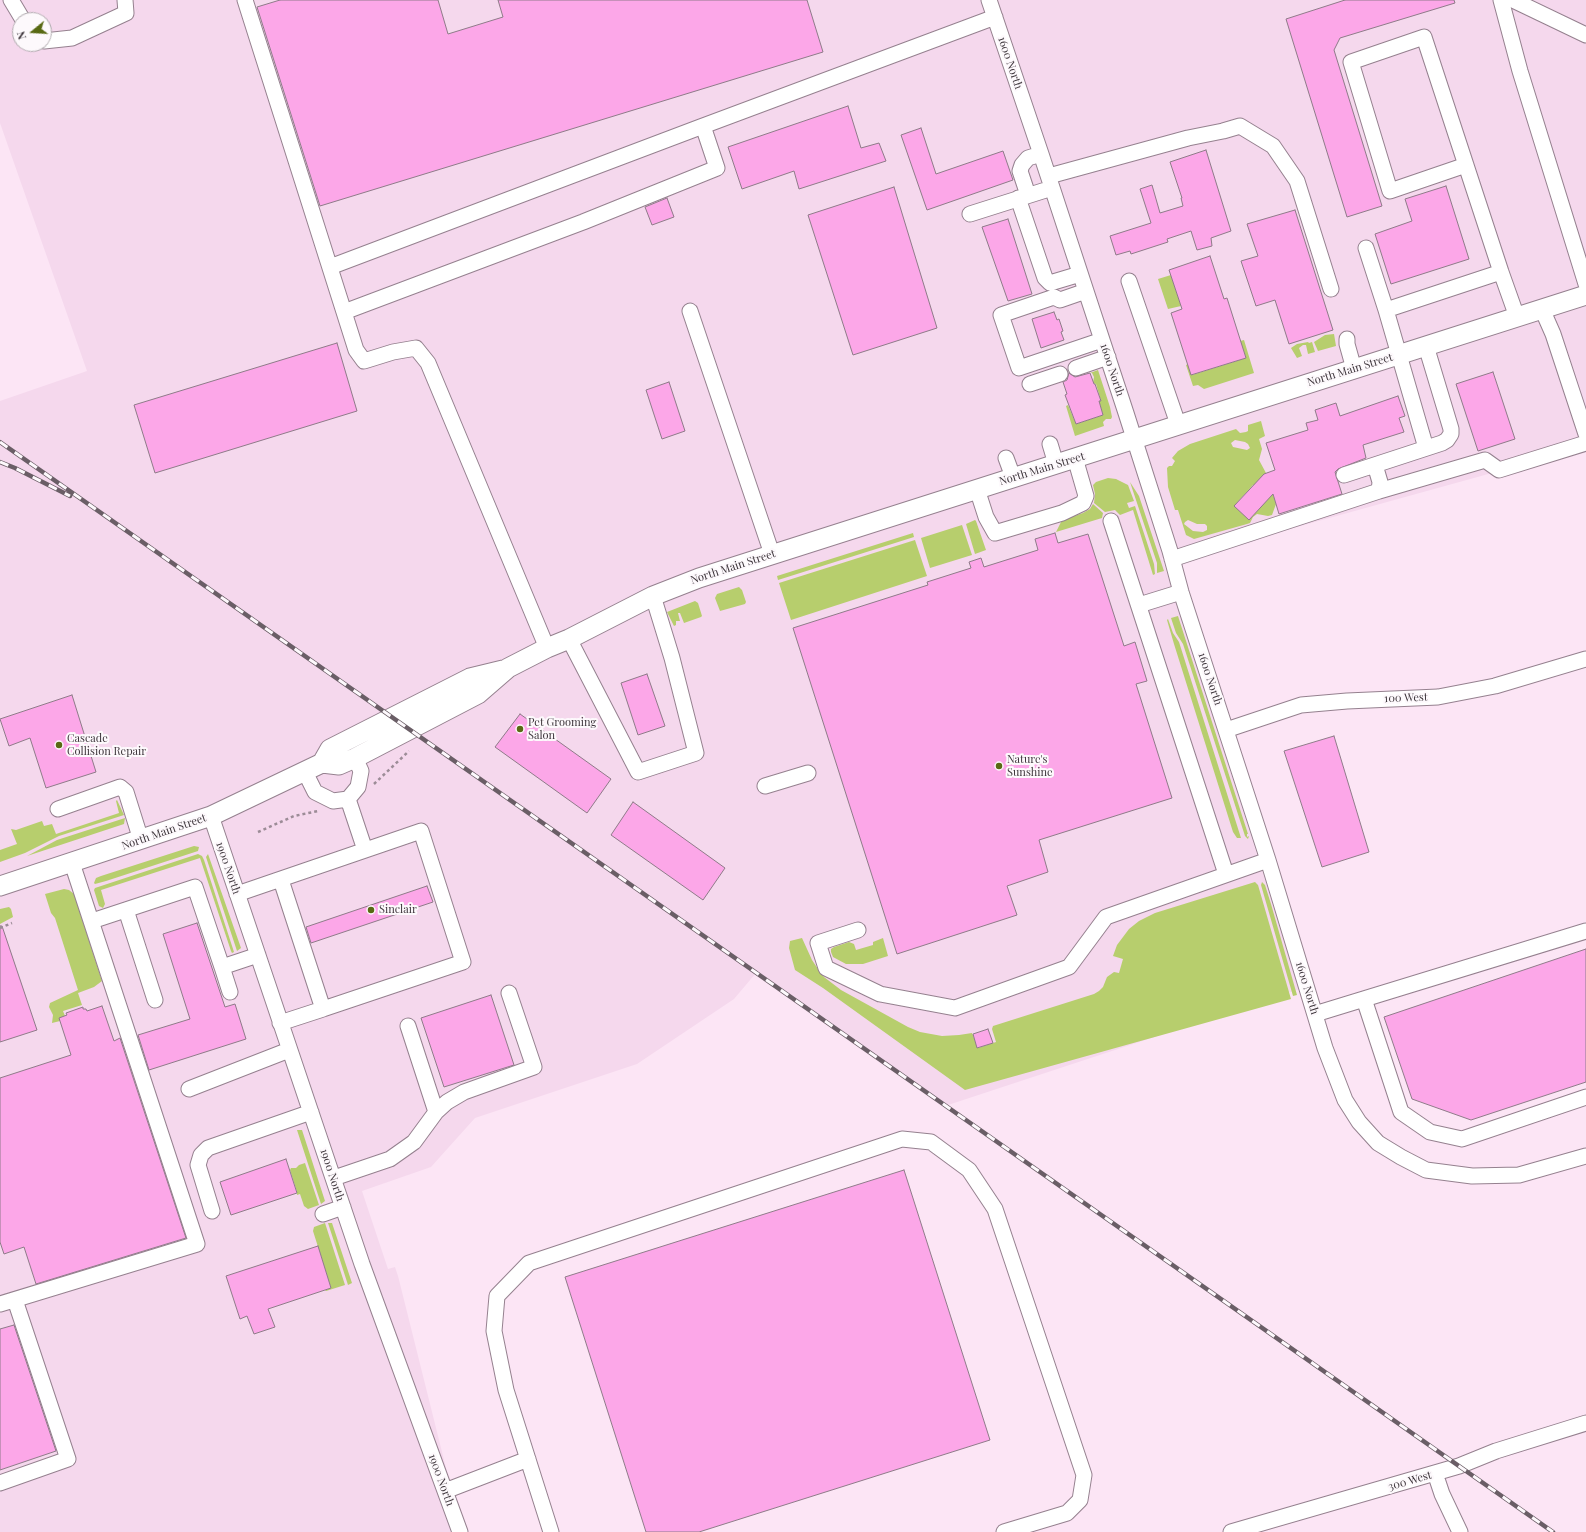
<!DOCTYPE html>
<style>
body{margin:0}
#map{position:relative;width:1586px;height:1532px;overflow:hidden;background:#fce5f5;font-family:"Playfair Display",serif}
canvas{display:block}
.north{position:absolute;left:12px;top:12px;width:40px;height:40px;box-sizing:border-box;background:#fdf9fc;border:1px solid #b1abaf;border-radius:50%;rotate:252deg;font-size:11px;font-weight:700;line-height:16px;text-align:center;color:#3e363c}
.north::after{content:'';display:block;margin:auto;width:14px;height:18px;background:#586913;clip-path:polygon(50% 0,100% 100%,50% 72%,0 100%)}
</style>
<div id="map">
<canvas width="1586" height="1532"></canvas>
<div class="north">N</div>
</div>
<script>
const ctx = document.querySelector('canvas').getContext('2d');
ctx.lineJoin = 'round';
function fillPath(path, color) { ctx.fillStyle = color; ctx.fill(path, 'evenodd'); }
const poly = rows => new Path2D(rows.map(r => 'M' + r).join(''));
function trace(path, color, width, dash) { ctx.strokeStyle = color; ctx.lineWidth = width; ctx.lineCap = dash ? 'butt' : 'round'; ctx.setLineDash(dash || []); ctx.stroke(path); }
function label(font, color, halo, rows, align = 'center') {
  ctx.font = font + ' "Playfair Display",serif'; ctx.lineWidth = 4; ctx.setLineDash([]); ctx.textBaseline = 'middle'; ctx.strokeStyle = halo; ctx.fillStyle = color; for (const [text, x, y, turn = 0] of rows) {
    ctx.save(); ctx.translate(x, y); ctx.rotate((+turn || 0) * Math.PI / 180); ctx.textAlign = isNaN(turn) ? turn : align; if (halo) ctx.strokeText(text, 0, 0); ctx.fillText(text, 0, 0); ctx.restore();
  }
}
fillPath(poly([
 [0,0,1586,0,1586,447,1275,533,1202,556,1162,558,1300,989,945,1106,756,973,734,999,637,1064,475,1118,431,1167,362,1191,388,1269,395,1267,398,1276,462,1532,0,1532,0,401,87,371,0,123],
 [20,20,44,20,44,44,20,44]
]), '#f5d8ed');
fillPath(poly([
 [1171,275,1181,306,1168,309,1158,279],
 [1334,334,1336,346,1318,351,1314,342,1325,335],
 [1244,340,1254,373,1204,389,1198,385,1193,386,1186,365,1188,364,1192,375,1246,358,1240,341],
 [1308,342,1309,343,1312,342,1315,352,1308,354,1306,345,1303,345,1299,348,1302,356,1297,358,1291,348,1297,344],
 [1098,370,1110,407,1112,417,1111,419,1106,419,1103,422,1104,426,1075,436,1066,406,1068,405,1076,424,1103,415,1099,401,1101,401,1096,384,1093,383,1094,377,1092,373,1090,373],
 [1261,421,1265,436,1259,439,1262,449,1259,460,1266,473,1276,504,1272,515,1268,516,1257,514,1253,517,1250,523,1247,524,1194,539,1186,535,1178,510,1175,510,1168,487,1167,468,1169,466,1172,466,1175,461,1172,458,1178,451,1190,444,1236,429,1240,433,1246,432,1248,431,1248,425],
 [1235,440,1245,442,1248,444,1250,448,1247,450,1233,447,1231,443],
 [1253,485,1268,499,1234,506],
 [1188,520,1197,524,1205,524,1207,526,1207,530,1203,532,1193,531,1184,524,1185,522],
 [1108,478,1116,479,1128,485,1134,501,1127,503,1129,508,1135,506,1154,564,1155,574,1153,575,1133,510,1120,515,1115,510,1105,512,1094,503,1095,494,1093,485,1096,482],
 [1130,482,1139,496,1164,571,1157,573,1157,563],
 [1093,504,1103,513,1102,518,1056,532,1062,520,1083,513,1090,509],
 [975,520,976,521,986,550,975,554,966,524],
 [962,525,972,555,930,568,921,538],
 [913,533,914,537,778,580,777,576],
 [915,540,927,576,791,620,779,583],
 [739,587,742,590,746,602,745,604,720,611,715,598,717,594],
 [695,601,698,603,702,616,701,617,684,623,680,613,678,613,680,621,676,621,676,625,674,626,667,612],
 [1178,616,1248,834,1247,834,1247,837,1249,836,1248,839,1245,836,1183,644,1176,633,1171,618],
 [1168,619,1173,633,1179,642,1241,838,1237,838,1233,832,1174,644,1167,620],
 [117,800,124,815,59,836,25,853,0,862,0,850,17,844,11,829,16,830,42,821,44,826,52,824,56,834,119,813,116,801],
 [125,818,124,824,27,856,57,840],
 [194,846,199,847,198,851,106,881,95,884,94,883,96,878,101,876],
 [198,854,202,856,204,860,234,952,232,953,231,951,200,858,101,890,105,904,103,908,99,906,94,890,95,888],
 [208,854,241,948,237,951,206,857],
 [1255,882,1258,885,1291,999,965,1090,823,988,795,970,789,948,790,941,802,938,812,960,818,969,824,977,841,990,908,1027,920,1032,942,1036,959,1035,972,1033,978,1048,996,1042,992,1029,993,1026,1094,994,1099,991,1103,987,1107,977,1114,972,1119,973,1123,959,1113,956,1117,945,1129,929,1139,921,1155,913],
 [1262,882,1265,885,1271,904,1297,995,1293,996,1261,885],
 [64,889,69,890,74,894,102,981,94,987,78,993,82,1005,63,1011,65,1016,60,1021,52,1023,53,1015,49,1007,50,1003,78,990,55,918,51,913,45,894],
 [9,907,11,909,13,917,0,924,0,909],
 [883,938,888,956,863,964,846,964,833,957,831,952,831,949,834,947,849,942,854,944,856,950,873,945,873,942],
 [297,1130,302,1130,325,1201,321,1204],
 [305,1163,319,1205,308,1209,304,1206,300,1194,297,1195,297,1192,290,1170,291,1168,296,1168,299,1165],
 [325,1223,345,1285,326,1291,325,1290,331,1288,313,1231,314,1227],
 [328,1223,332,1223,352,1283,348,1285]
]), '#b7ce6d');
const building = poly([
 [280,0,438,0,448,34,503,17,498,0,807,0,823,52,320,206,257,7,280,0],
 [1345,0,1454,0,1455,3,1340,38,1334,50,1382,206,1347,217,1286,19,1345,0],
 [848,106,861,148,879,143,886,161,799,189,794,171,742,189,728,147,848,106],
 [921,128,936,174,1003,151,1013,180,927,210,901,135,921,128],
 [1206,150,1231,231,1211,238,1212,246,1197,250,1191,231,1167,239,1168,242,1131,254,1130,251,1116,255,1110,236,1151,223,1140,189,1152,185,1160,213,1183,206,1181,198,1182,198,1170,162,1206,150],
 [1446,186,1469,259,1391,284,1375,234,1412,221,1405,199,1446,186],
 [894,187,937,328,853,355,808,215,894,187],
 [667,198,674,217,652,225,645,207,667,198],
 [1295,210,1333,330,1289,344,1275,300,1256,306,1241,261,1258,256,1247,224,1295,210],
 [1008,219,1032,294,1008,301,982,227,1008,219],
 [1210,256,1224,299,1227,298,1246,358,1191,375,1171,313,1182,309,1169,270,1210,256],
 [1054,312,1057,320,1059,319,1063,331,1061,332,1064,340,1041,348,1032,319,1054,312],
 [337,343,357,411,155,473,134,405,337,343],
 [1493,372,1515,439,1478,451,1456,384,1493,372],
 [1069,373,1075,377,1090,373,1094,384,1095,384,1101,401,1099,401,1103,415,1076,424,1065,395,1067,394,1063,382,1067,380,1069,373],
 [669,382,685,431,662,439,646,390,669,382],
 [1398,396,1405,416,1399,418,1404,432,1363,445,1366,458,1338,469,1335,472,1342,494,1279,514,1273,494,1249,520,1234,506,1264,474,1275,470,1266,443,1308,430,1306,423,1318,420,1315,410,1336,403,1340,416,1398,396],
 [1055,533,1058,543,1088,534,1124,646,1135,642,1147,681,1136,684,1172,798,1039,840,1048,872,1007,886,1017,915,897,954,793,628,928,585,927,582,971,568,969,562,981,558,984,567,1038,550,1035,539,1055,533],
 [647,674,665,726,638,735,621,683,647,674],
 [72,695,96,772,46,788,30,738,9,746,0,719,72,695],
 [520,714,611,779,587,813,495,747,520,714],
 [1334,736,1369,852,1322,867,1284,751,1334,736],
 [633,802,725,868,703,900,611,835,633,802],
 [427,886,433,902,311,943,306,927,427,886],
 [197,923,225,1007,235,1004,246,1039,149,1070,138,1035,190,1019,163,934,197,923],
 [0,926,2,926,37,1030,0,1042,0,926],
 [1586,949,1586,1082,1471,1120,1412,1099,1384,1017,1586,949],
 [491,995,514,1065,444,1087,421,1018,491,995],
 [102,1006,114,1041,120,1038,186,1238,36,1284,24,1247,4,1254,0,1242,0,1078,71,1055,59,1018,67,1015,66,1013,83,1007,83,1009,86,1009,87,1011,102,1006],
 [988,1029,993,1043,977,1048,973,1034,988,1029],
 [286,1159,297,1193,231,1215,220,1182,286,1159],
 [904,1170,990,1440,699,1532,646,1532,565,1277,904,1170],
 [318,1246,331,1288,268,1309,275,1327,254,1334,247,1316,240,1319,226,1276,318,1246],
 [14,1325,56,1451,0,1470,0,1329,14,1325]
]);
fillPath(building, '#fca7e8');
trace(building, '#8f7b89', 1);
const minor = poly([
 [11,0,23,20],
 [245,0,344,312,583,222,717,168,703,126,995,17],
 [989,0,1041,154,1126,413,1170,551,1181,592,1268,860,1325,1048,1345,1100,1359,1122,1378,1143,1401,1157,1426,1170,1472,1176,1519,1175,1586,1156],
 [1501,0,1520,71,1586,284],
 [1513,0,1586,35],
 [44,41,72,38,126,13,125,0],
 [1466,165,1390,191,1351,62,1424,37,1501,272,1517,317],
 [1049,176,1188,138,1223,131,1240,126,1273,146,1297,181,1331,289],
 [1028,195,1020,171,1022,165,1028,158,1041,154],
 [1018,198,1045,278,1050,283,1080,274],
 [970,214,1052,188],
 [1366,248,1386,310,1426,448],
 [330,267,703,126],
 [1129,281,1178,424],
 [1086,291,1060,300,1054,297,1001,315,1019,368,1102,340],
 [1542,309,1553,334,1586,434],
 [1386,310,1501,272],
 [690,311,772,554],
 [344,312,356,350,364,361,393,352,416,348,428,363,547,648],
 [1347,339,1347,344,1354,369],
 [1076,368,1108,357],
 [1030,384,1060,374],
 [1050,444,1056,464],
 [1006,458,1013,477],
 [1344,475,1442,443,1447,440,1451,434,1451,429,1426,346],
 [977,489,986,517,995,533,1062,513,1083,503,1086,496,1075,458],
 [1379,491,1485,460,1499,470,1586,443],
 [1111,521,1226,874],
 [1172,559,1379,491,1380,482,1375,465],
 [1139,605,1181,592],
 [569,639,638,772,696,753,672,658,653,596],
 [1226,730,1301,705,1347,701,1438,697,1495,686,1586,659],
 [305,772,315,792,333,801,348,799,358,787,361,771,355,758],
 [765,786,808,773],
 [348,799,365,850],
 [58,809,120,787,126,792,141,840],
 [211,816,362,1264,460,1532],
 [237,894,421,831,463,962,323,1009],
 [126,910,155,1000],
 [92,921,195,887,222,967,258,955],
 [858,930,818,943,826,968,880,994,955,1008,1069,967,1106,917,1268,860],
 [222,967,230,992],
 [1364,999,1401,1112,1430,1132,1462,1139,1586,1097],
 [1315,1014,1586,931],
 [280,1023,323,1009,281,880],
 [189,1089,289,1050],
 [436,1112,447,1102,464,1092,534,1067,509,993],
 [334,1178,390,1159,414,1142,436,1112,408,1026],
 [212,1211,198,1165,201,1155,208,1148,311,1112],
 [323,1214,343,1207],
 [0,1304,197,1244,72,863],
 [1435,1473,1442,1494,1460,1532],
 [0,1483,68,1459,15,1300],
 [445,1491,528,1459],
 [551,1532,506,1390,494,1331,497,1296,529,1263,902,1139,931,1142,969,1170,995,1209,1084,1475,1080,1500,1067,1513,1004,1532],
 [1231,1532,1459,1466,1496,1451,1586,1423]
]);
const major = poly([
 [322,763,339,765,355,758,478,694,508,668,547,648,569,639,653,596,699,578,1586,295],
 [0,886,211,816,322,763,330,749,470,678,503,670]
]);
trace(minor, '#95818f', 17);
trace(major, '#95818f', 21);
trace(poly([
 [374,784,409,751],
 [258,832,294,816,318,811],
 [0,928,12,923]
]), '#9c8c97', 2.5, [3, 3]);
trace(minor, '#fff', 15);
trace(major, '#fff', 19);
const rail = poly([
 [0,442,1553,1532],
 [0,462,15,468,70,496]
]);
trace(rail, '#6a5e66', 4.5);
trace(rail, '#fdf9fc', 3, [9]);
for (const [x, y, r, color] of [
 [520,729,4,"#586913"],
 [59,745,4,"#586913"],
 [999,766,4,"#586913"],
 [371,910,4,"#586913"]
]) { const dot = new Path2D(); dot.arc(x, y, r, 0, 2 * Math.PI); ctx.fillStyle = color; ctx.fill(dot); trace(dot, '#fdf9fc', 1.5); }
label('11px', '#3e363c', '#fdf9fc', [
 ["1600 North",1010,63,71],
 ["1600 North",1112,370,72],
 ["North Main Street",1350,370,-17],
 ["North Main Street",1042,469,-17],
 ["North Main Street",733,567,-18],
 ["1600 North",1210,679,72],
 ["100 West",1406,698,-2],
 ["North Main Street",164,832,-19],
 ["1900 North",228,868,71],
 ["1600 North",1307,988,73],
 ["1900 North",332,1175,72],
 ["1900 North",441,1480,70],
 ["300 West",1410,1481,-16]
]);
label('11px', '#3e363c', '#fdf9fc', [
 ["Pet Grooming",528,723],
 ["Salon",528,736],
 ["Cascade",67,739],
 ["Collision Repair",67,752],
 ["Nature's",1007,760],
 ["Sunshine",1007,773],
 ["Sinclair",379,910]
], 'left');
</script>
